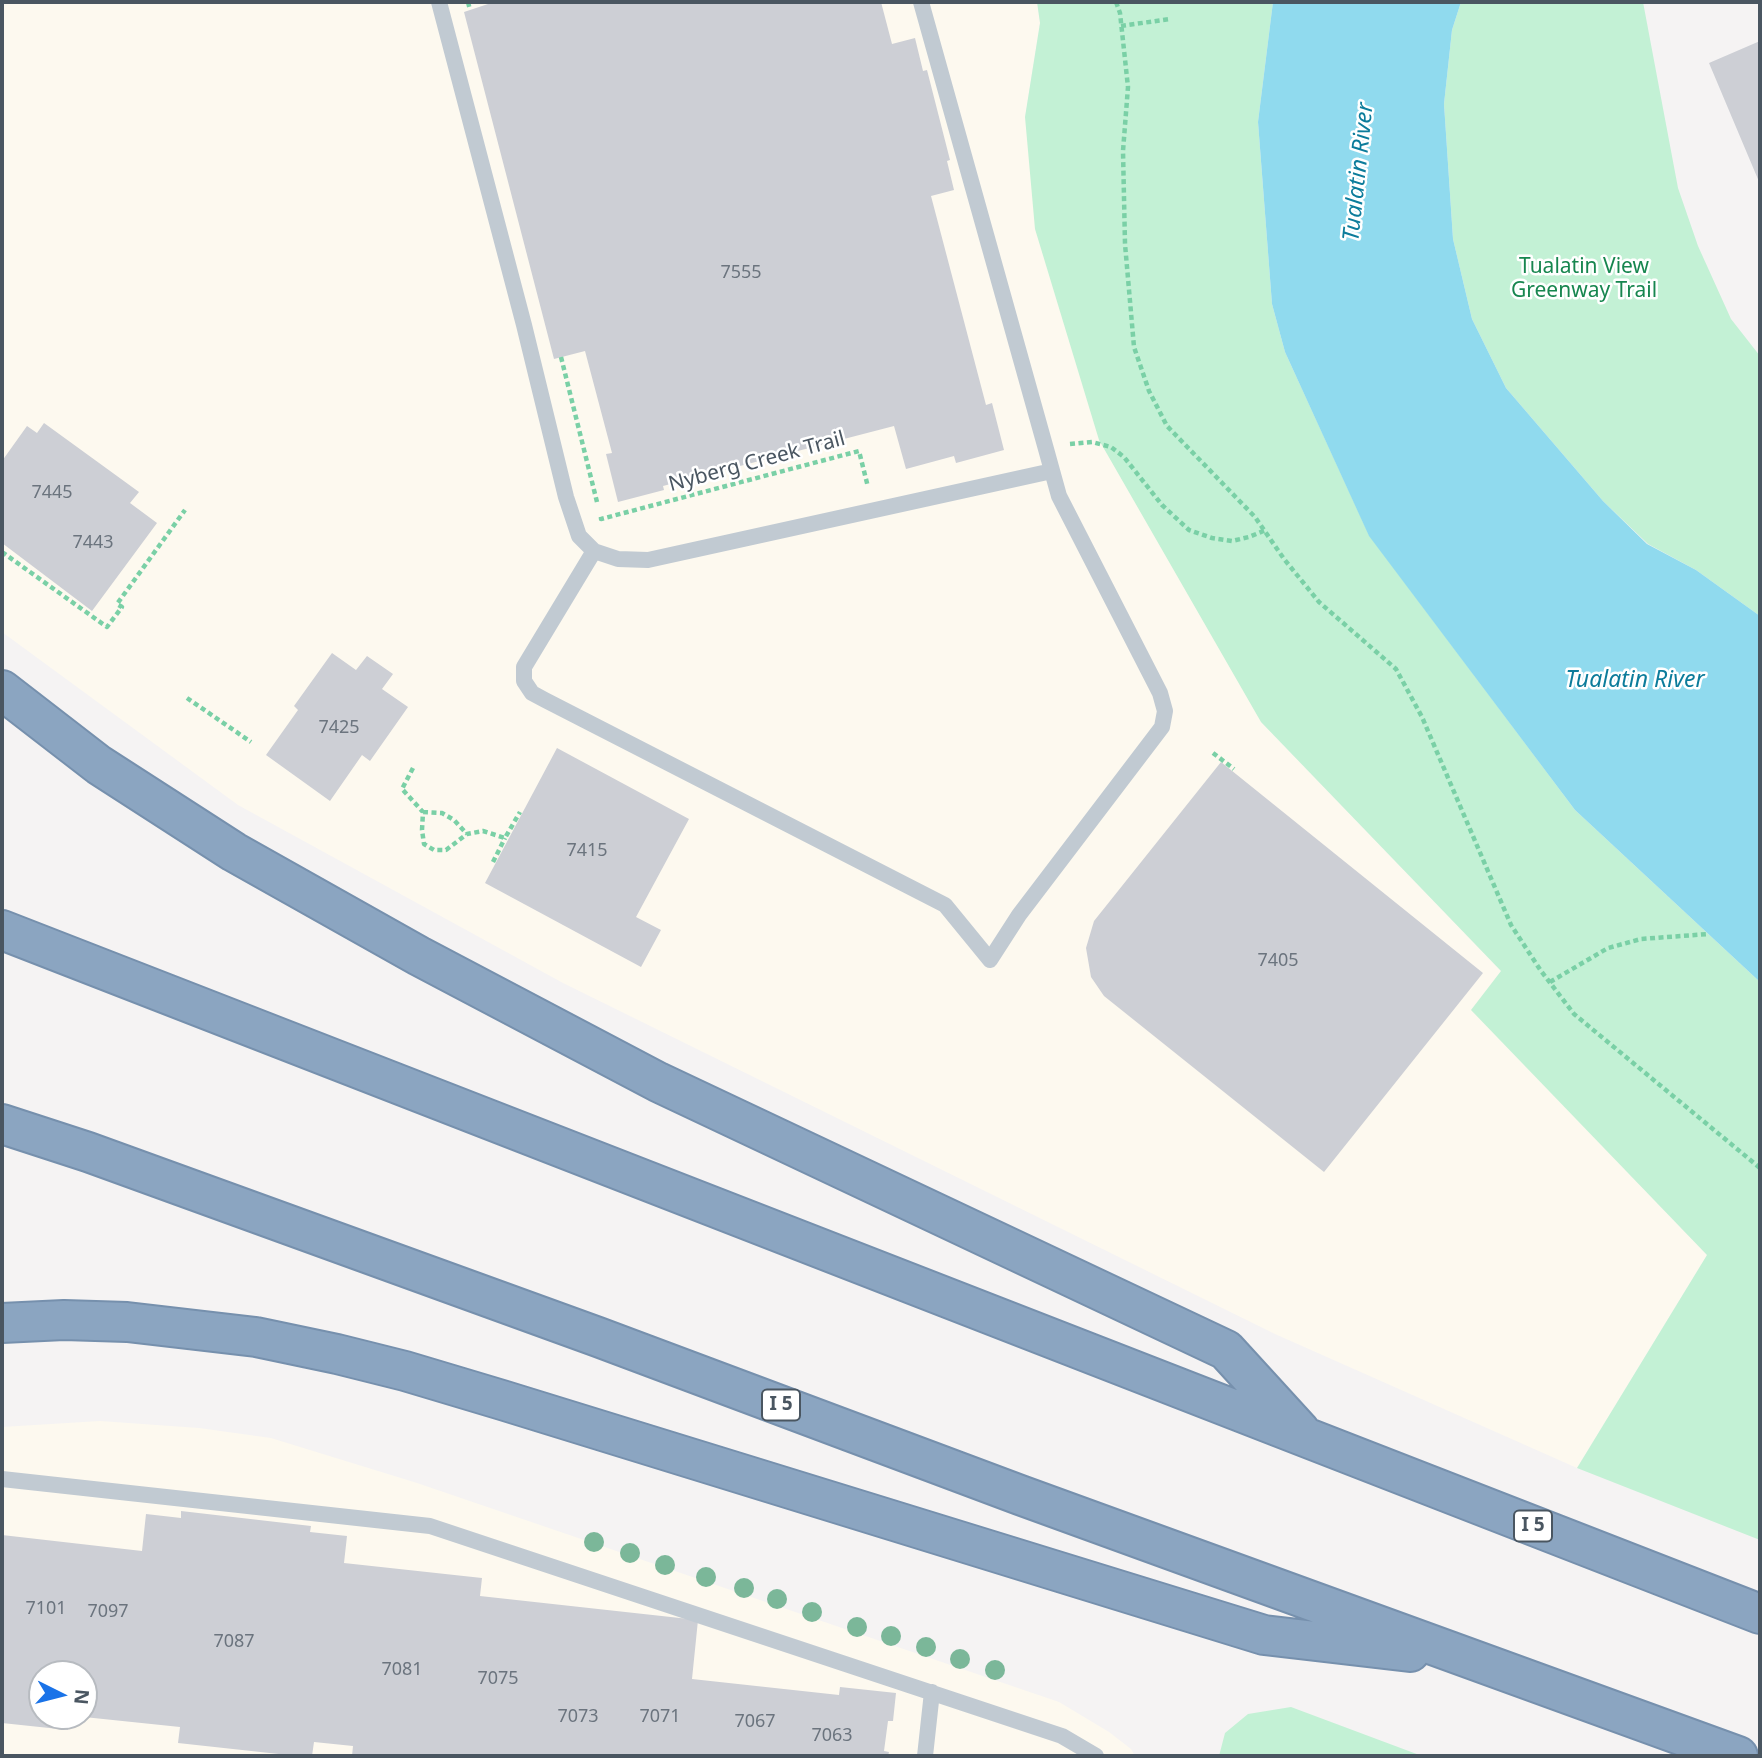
<!DOCTYPE html>
<style>
body{margin:0}
#map{position:relative;width:1762px;height:1758px;overflow:hidden;background:#f5f3f3;font-family:"Noto Sans",sans-serif}
canvas{display:block}
.frame{position:absolute;inset:0;border:4px solid #4a5661;pointer-events:none}
.north{position:absolute;left:28px;top:1660px;width:70px;height:70px;box-sizing:border-box;background:#fff;border:2px solid #b7bbc0;border-radius:50%;rotate:96deg;font-size:19px;font-weight:700;line-height:28px;text-align:center;color:#4a5661}
.north::after{content:'';display:block;margin:auto;width:24px;height:32px;background:#1a73e8;clip-path:polygon(50% 0,100% 100%,50% 72%,0 100%)}
</style>
<div id="map">
<canvas width="1762" height="1758"></canvas>
<div class="frame"></div>
<div class="north">N</div>
</div>
<script>
const ctx = document.querySelector('canvas').getContext('2d');
ctx.lineJoin = 'round';
function fillPath(path, color) { ctx.fillStyle = color; ctx.fill(path, 'evenodd'); }
const poly = rows => new Path2D(rows.map(r => 'M' + r).join(''));
function trace(path, color, width, dash) { ctx.strokeStyle = color; ctx.lineWidth = width; ctx.lineCap = dash ? 'butt' : 'round'; ctx.setLineDash(dash || []); ctx.stroke(path); }
function label(font, color, halo, rows, align = 'center') {
  ctx.font = font + ' "Noto Sans",sans-serif'; ctx.lineWidth = 5; ctx.setLineDash([]); ctx.textBaseline = 'middle'; ctx.strokeStyle = halo; ctx.fillStyle = color; for (const [text, x, y, turn = 0] of rows) {
    ctx.save(); ctx.translate(x, y); ctx.rotate((+turn || 0) * Math.PI / 180); ctx.textAlign = isNaN(turn) ? turn : align; if (halo) ctx.strokeText(text, 0, 0); ctx.fillText(text, 0, 0); ctx.restore();
  }
}
fillPath(poly([
 [2,2,1037,2,1040,23,1025,117,1261,722,1501,971,1472,1010,1707,1255,1577,1468,1275,1334,563,983,238,805,2,632],
 [100,1421,199,1428,271,1438,417,1483,1059,1702,1109,1732,1131,1749,1135,1756,2,1756,2,1427],
 [42,1674,84,1674,84,1716,42,1716]
]), '#fdf9ef');
fillPath(poly([
 [1037,2,1273,2,1258,122,1272,304,1285,352,1369,535,1575,810,1760,982,1760,1540,1577,1468,1707,1255,1471,1010,1501,971,1261,722,1099,440,1035,229,1025,117,1040,23],
 [1461,2,1643,2,1678,188,1698,246,1731,319,1760,356,1760,616,1696,570,1648,544,1603,501,1506,388,1472,319,1453,239,1444,104,1452,30],
 [1291,1707,1422,1756,1219,1756,1225,1733,1248,1714]
]), '#c3f1d5');
fillPath(poly([
 [1273,2,1461,2,1452,30,1444,104,1453,239,1472,319,1506,388,1603,501,1647,544,1696,570,1760,616,1760,982,1575,810,1369,536,1285,352,1272,304,1258,122]
]), '#90daee');
fillPath(poly([
 [494,2,881,2,892,44,915,38,923,71,927,70,950,160,947,161,954,190,931,196,986,405,992,403,1004,450,956,463,954,456,906,469,894,426,663,486,664,490,618,502,606,454,612,453,585,351,554,359,464,12],
 [1760,41,1760,184,1709,63],
 [44,423,139,492,130,503,157,523,92,611,2,543,2,461,27,426,37,433],
 [332,653,356,670,367,656,393,674,382,689,408,707,370,761,362,755,330,801,266,755,298,710,294,706],
 [557,748,689,819,636,917,661,930,641,967,485,883],
 [1221,762,1483,973,1324,1172,1104,996,1091,977,1086,948,1094,921],
 [181,1511,311,1526,310,1532,347,1536,344,1563,482,1578,480,1596,698,1620,692,1679,839,1695,840,1687,896,1693,893,1721,888,1721,884,1751,889,1752,888,1756,352,1756,353,1746,314,1742,312,1756,297,1756,178,1743,180,1727,84,1717,84,1674,42,1674,42,1716,69,1716,68,1730,2,1723,2,1535,142,1551,146,1514,181,1518]
]), '#cdcfd5');
const motorway = poly([
 [2,690,99,765,234,852,419,956,658,1082,1226,1350,1300,1431],
 [2,930,1760,1614],
 [2,1124,88,1152,598,1337,1020,1495,1738,1756],
 [2,1323,64,1320,127,1322,256,1337,337,1354,405,1371,502,1400,1264,1635,1410,1652]
]);
trace(motorway, '#7690ad', 42);
trace(poly([
 [468,2,470,10],
 [1116,2,1120,13,1128,87,1123,151,1125,244,1134,347,1149,391,1167,426,1255,517,1284,559,1319,602,1396,669,1422,717,1511,925,1541,971,1574,1014,1760,1168],
 [1121,26,1170,19],
 [561,357,597,502],
 [1070,444,1092,442,1111,447,1124,457,1162,505,1189,530,1212,538,1232,541,1249,537,1266,530],
 [601,517,601,519,859,451,868,487],
 [2,552,107,627,122,607,117,604,185,510],
 [187,698,251,742],
 [1213,753,1234,769],
 [413,768,402,789,423,812,422,830,424,844,434,850,446,850,467,834,483,831,505,838,520,812],
 [423,812,442,813,454,820,467,834],
 [493,862,505,838],
 [1550,982,1608,948,1641,939,1709,934]
]), '#7ad0a6', 4.5, [5, 3.5]);
trace(poly([
 [439,2,524,325,566,497,579,536,594,551],
 [921,2,1046,449,1059,496,1160,693,1165,711,1162,727,1019,915,990,960,945,905,545,700,532,693,524,681,524,667,594,551,618,559,648,560,1052,471],
 [2,1479,430,1526,1062,1736,1096,1756],
 [925,1756,932,1692]
]), '#c1cad2', 16);
trace(motorway, '#8ba5c1', 38);
ctx.fillStyle = '#7bb799';
for (const [x, y] of [
 [594,1542],
 [630,1553],
 [665,1565],
 [706,1577],
 [744,1588],
 [777,1599],
 [812,1612],
 [857,1627],
 [891,1636],
 [926,1647],
 [960,1659],
 [995,1670]
]) { ctx.beginPath(); ctx.arc(x, y, 10, 0, 2 * Math.PI); ctx.fill(); }
label('18px', '#6b747e', null, [
 ["7555",741,273],
 ["7445",52,493],
 ["7443",93,543],
 ["7425",339,728],
 ["7415",587,851],
 ["7405",1278,961],
 ["7101",46,1609],
 ["7097",108,1612],
 ["7087",234,1642],
 ["7081",402,1670],
 ["7075",498,1679],
 ["7073",578,1717],
 ["7071",660,1717],
 ["7067",755,1722],
 ["7063",832,1736]
]);
for (const [x, y, w] of [
 [781,1405,38],
 [1533,1526,38]
]) { const box = new Path2D(); box.roundRect(x - w / 2, y - 15.5, w, 31, 5); ctx.fillStyle = '#fff'; ctx.fill(box); trace(box, '#4a5661', 2); }
label('bold 19px', '#4a5661', null, [
 ["I 5",781,1405],
 ["I 5",1533,1526]
]);
label('21px', '#17864f', '#fff', [
 ["Tualatin View",1584,267],
 ["Greenway Trail",1584,291]
]);
label('21px', '#4a5661', '#fff', [
 ["Nyberg Creek Trail",757,462,-15]
]);
label('italic 23px', '#0c7c9b', '#fff', [
 ["Tualatin River",1359,172,-84],
 ["Tualatin River",1635,680]
]);
</script>
